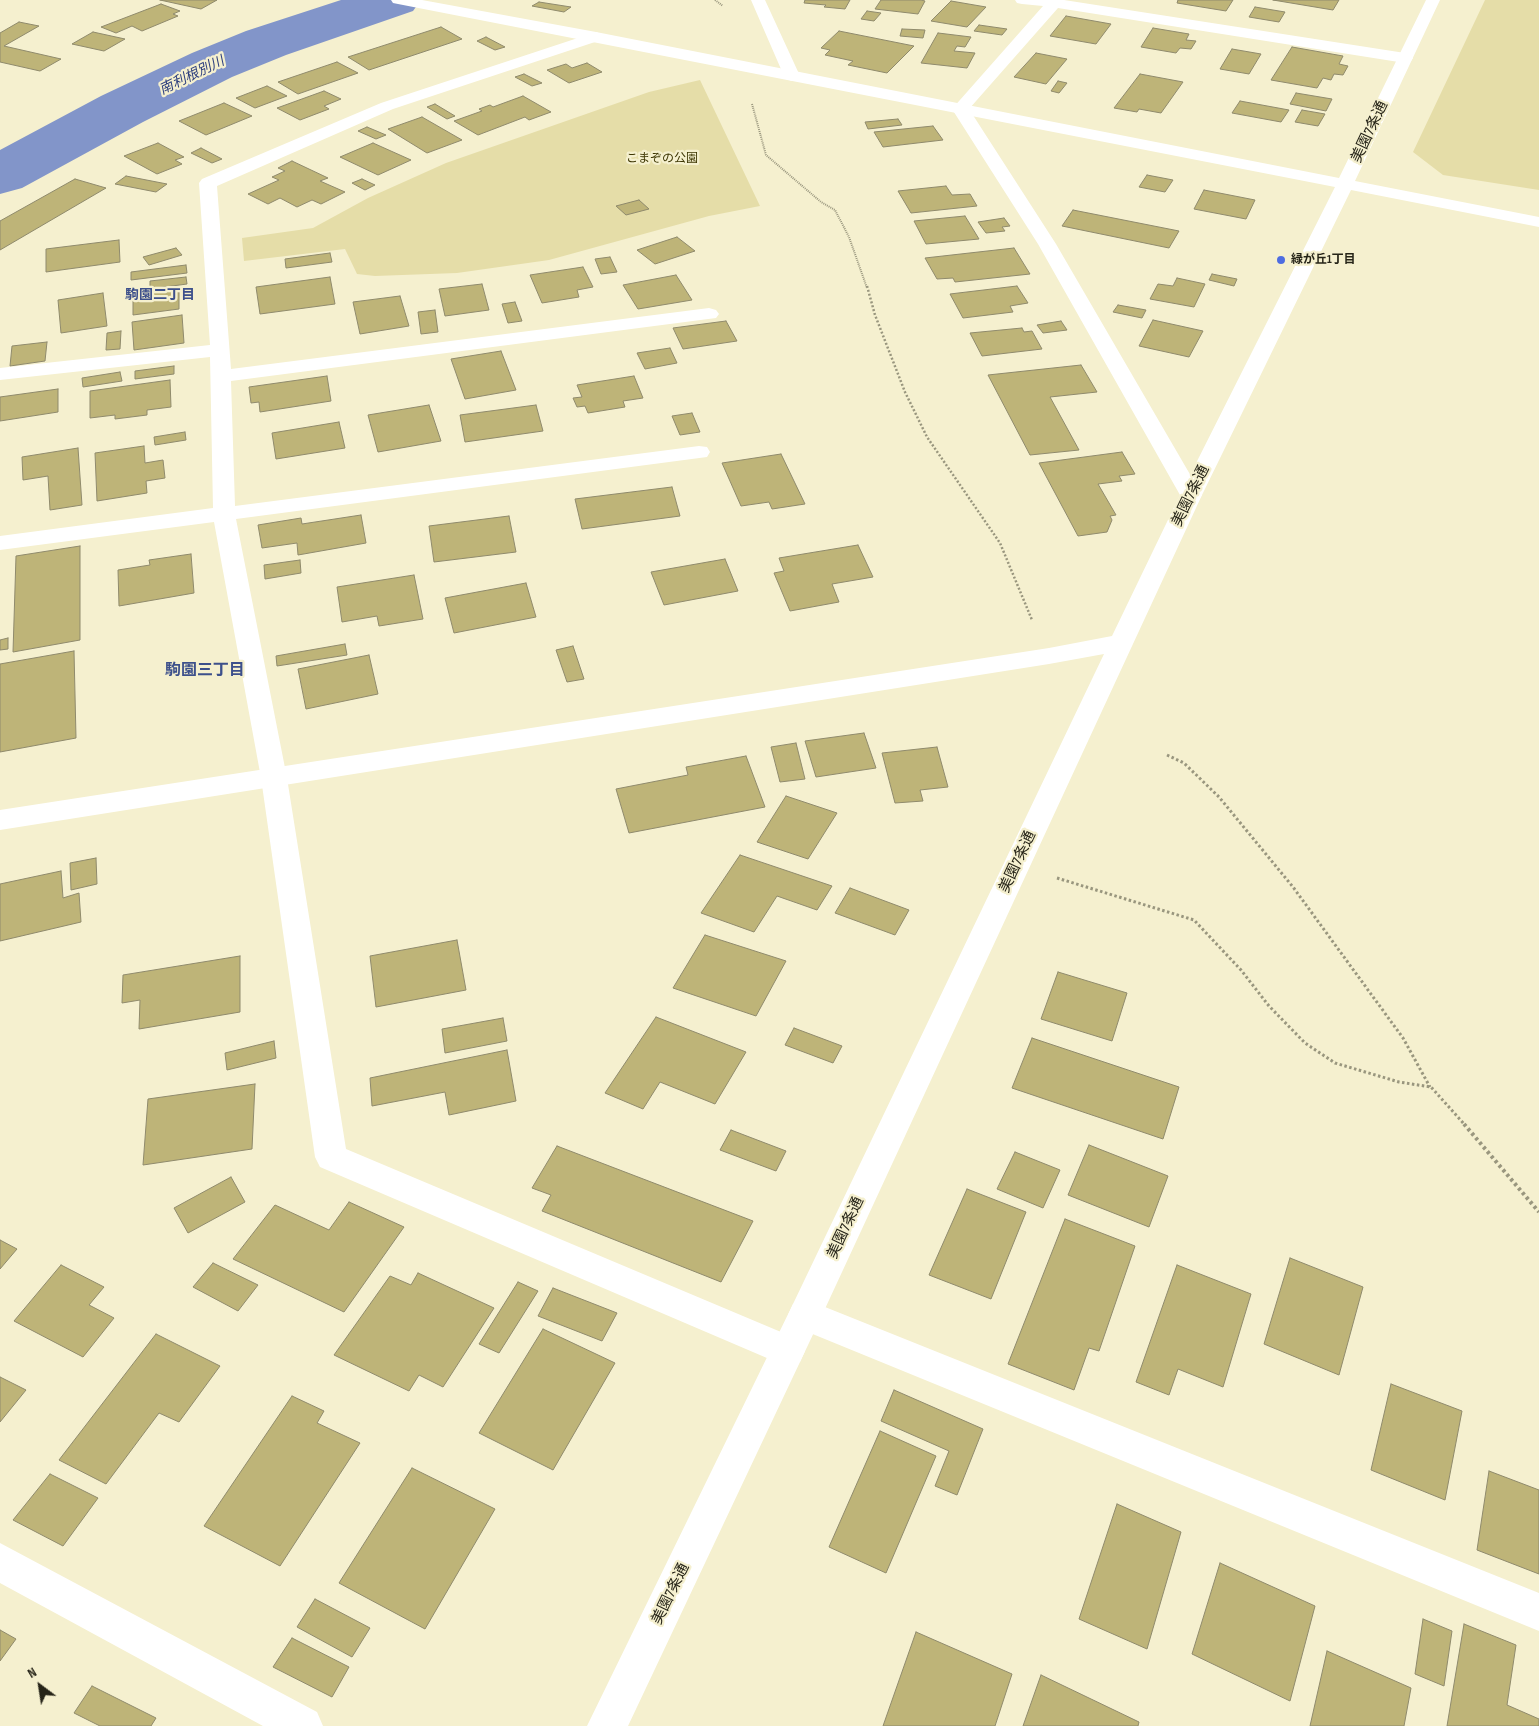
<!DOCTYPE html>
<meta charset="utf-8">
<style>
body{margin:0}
#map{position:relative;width:1539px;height:1726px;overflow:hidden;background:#f5f0cf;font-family:"Sofia Sans Condensed",sans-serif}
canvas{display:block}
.north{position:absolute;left:15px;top:1661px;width:50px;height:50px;-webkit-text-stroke:4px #f5f0cf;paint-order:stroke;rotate:329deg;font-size:14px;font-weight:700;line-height:20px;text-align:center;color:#262418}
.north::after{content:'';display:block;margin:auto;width:18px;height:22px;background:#262418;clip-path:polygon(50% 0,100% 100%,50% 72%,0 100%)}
</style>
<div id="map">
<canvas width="1539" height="1726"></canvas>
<div class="north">N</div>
</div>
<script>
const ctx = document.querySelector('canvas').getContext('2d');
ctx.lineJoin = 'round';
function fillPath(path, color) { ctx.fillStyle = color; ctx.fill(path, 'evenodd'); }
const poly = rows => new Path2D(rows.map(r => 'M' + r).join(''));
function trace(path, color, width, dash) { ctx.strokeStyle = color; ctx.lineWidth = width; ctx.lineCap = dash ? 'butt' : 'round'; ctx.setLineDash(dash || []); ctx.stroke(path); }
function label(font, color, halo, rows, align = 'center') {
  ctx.font = font + ' "Sofia Sans Condensed","Noto Sans JP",sans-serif'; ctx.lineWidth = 4.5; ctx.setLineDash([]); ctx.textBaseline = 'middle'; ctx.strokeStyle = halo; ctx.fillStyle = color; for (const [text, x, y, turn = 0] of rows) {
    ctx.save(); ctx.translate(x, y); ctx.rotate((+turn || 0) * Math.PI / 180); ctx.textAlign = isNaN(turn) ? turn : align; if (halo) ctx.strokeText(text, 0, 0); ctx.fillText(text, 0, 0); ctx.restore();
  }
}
fillPath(poly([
 [1485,0,1539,0,1539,190,1443,175,1413,152],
 [700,80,760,206,709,216,549,260,457,273,375,276,357,274,345,249,244,261,242,238,313,228,368,198,446,163,649,92]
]), '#e5dda8');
fillPath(poly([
 [341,0,421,0,413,11,286,55,232,77,143,122,22,188,0,194,0,150,101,96,192,53,246,31,341,0]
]), '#8295c9');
const building = poly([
 [160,0,217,0,201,9,160,0],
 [805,0,850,0,845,9,824,7,826,5,804,3,805,0],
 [881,0,921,0,925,1,918,14,875,9,881,0],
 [1178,0,1233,0,1226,11,1177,3,1178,0],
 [1273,0,1339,0,1333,10,1273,0],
 [951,1,986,7,967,27,931,21,951,1],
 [539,2,571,7,564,12,532,6,539,2],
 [161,4,180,11,173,14,178,16,142,31,132,26,116,33,101,27,161,4],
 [1255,7,1285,12,1279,22,1249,17,1255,7],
 [867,11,881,13,874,21,861,19,867,11],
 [1066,16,1111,24,1096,44,1050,36,1066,16],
 [19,22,39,26,4,46,61,59,40,71,0,62,0,33,19,22],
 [979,25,1007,29,1002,35,974,31,979,25],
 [441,27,462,39,369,70,348,57,441,27],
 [1153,28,1189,34,1186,40,1196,41,1191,49,1180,48,1176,53,1141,47,1153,28],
 [902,29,925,30,923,38,900,36,902,29],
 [839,31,914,46,887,73,848,65,853,61,825,55,830,50,821,48,839,31],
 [93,32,125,39,104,51,72,44,93,32],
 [938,33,971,37,965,47,957,46,954,51,975,53,967,68,921,63,938,33],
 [486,37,505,47,495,50,477,41,486,37],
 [1292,47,1343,56,1339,64,1348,66,1343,75,1334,74,1331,80,1323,78,1317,88,1271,80,1292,47],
 [1232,49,1261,54,1249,74,1220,69,1232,49],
 [1036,53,1067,59,1046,84,1014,77,1036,53],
 [337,62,358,73,298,94,278,82,337,62],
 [587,63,602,72,569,83,547,70,566,64,572,68,587,63],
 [524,74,542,83,532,86,515,77,524,74],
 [1140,74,1183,82,1161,113,1139,109,1137,112,1114,108,1140,74],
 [1058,81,1067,83,1059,93,1051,91,1058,81],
 [267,86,287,96,255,108,236,98,267,86],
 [324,91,341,99,324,106,329,109,300,120,277,108,324,91],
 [1296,93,1332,99,1326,111,1290,104,1296,93],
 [523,96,551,112,529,120,525,117,478,135,454,121,482,111,479,109,490,105,493,107,523,96],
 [1240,101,1289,110,1281,122,1232,113,1240,101],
 [224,103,252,116,206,135,179,121,224,103],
 [435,104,455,116,447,119,427,107,435,104],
 [1302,110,1325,114,1318,126,1295,122,1302,110],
 [422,117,462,140,427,153,388,129,422,117],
 [898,119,902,125,868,129,865,122,898,119],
 [933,126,943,140,883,147,874,132,933,126],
 [367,127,386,135,376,139,358,131,367,127],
 [158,143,184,157,175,160,182,164,157,174,124,156,158,143],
 [373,143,411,160,378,175,340,157,373,143],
 [201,148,222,159,212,163,191,153,201,148],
 [292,161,328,178,320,181,345,192,321,204,312,200,297,207,280,198,268,204,248,194,279,180,272,177,285,171,278,168,292,161],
 [1147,175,1173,180,1165,192,1139,187,1147,175],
 [126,176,167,184,156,192,115,184,126,176],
 [75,179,106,188,0,250,0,221,75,179],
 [362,179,375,185,365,190,352,183,362,179],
 [946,186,952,195,970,194,977,206,911,213,898,191,946,186],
 [1204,190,1255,200,1246,219,1194,209,1204,190],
 [639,200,649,209,626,215,616,206,639,200],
 [1073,210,1179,231,1169,248,1062,226,1073,210],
 [965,216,979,239,926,244,914,221,965,216],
 [1004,218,1010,226,1002,227,1005,231,986,233,978,222,1004,218],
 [677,237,695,251,655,264,637,250,677,237],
 [119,240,120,262,46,272,46,249,119,240],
 [176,248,182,255,149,265,143,257,176,248],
 [1014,248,1030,274,955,282,953,278,937,279,925,258,1014,248],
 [330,253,332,262,286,268,285,259,330,253],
 [610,257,617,272,601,274,595,259,610,257],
 [186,265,187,273,131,280,131,272,186,265],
 [583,267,593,287,577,290,579,297,542,303,530,275,583,267],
 [1212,274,1237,279,1234,286,1209,280,1212,274],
 [676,275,692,300,638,309,623,285,676,275],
 [186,277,187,284,150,289,150,281,186,277],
 [330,277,335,304,260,314,256,287,330,277],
 [1177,278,1205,284,1194,307,1150,299,1158,284,1173,286,1177,278],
 [482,284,489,310,445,316,439,289,482,284],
 [1017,286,1028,303,1010,306,1013,312,963,318,950,294,1017,286],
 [179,288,179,309,133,315,133,294,179,288],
 [103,293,107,326,61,333,58,300,103,293],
 [400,296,409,326,360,334,353,302,400,296],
 [515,302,522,321,508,323,502,304,515,302],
 [1118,305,1146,310,1142,318,1113,312,1118,305],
 [435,310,438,332,421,334,418,312,435,310],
 [182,315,184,343,134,350,132,322,182,315],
 [1153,320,1203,331,1189,357,1139,346,1153,320],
 [726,321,737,341,683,349,673,328,726,321],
 [1061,321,1067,330,1043,333,1037,325,1061,321],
 [1022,328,1024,332,1032,331,1042,349,982,356,970,333,1022,328],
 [121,331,120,349,106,350,107,333,121,331],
 [47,342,45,361,10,366,12,346,47,342],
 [670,348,677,363,645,369,637,353,670,348],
 [501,351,516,390,465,399,451,359,501,351],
 [1081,365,1097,392,1050,397,1079,450,1030,455,988,375,1081,365],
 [174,366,174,374,135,379,135,371,174,366],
 [120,372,122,381,83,387,82,378,120,372],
 [327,376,331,401,260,412,259,402,251,403,249,387,327,376],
 [634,376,643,398,623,401,625,407,588,413,585,406,577,407,573,398,582,397,577,385,634,376],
 [170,380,171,407,147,410,147,415,115,419,115,415,90,418,90,391,170,380],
 [58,389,58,412,0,421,0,397,58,389],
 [429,405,441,441,378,452,368,415,429,405],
 [536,405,543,431,465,442,460,415,536,405],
 [692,413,700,432,680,435,672,416,692,413],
 [339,422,345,448,276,459,272,433,339,422],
 [185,432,186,440,155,445,154,437,185,432],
 [144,446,145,463,163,460,165,478,146,481,147,493,97,501,95,453,144,446],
 [78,448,82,505,50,510,48,476,23,480,22,457,78,448],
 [1122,452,1135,474,1119,476,1122,481,1098,484,1116,515,1110,516,1112,520,1107,532,1078,536,1039,463,1122,452],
 [781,454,805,504,772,509,769,502,741,506,722,463,781,454],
 [672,487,680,516,582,529,575,499,672,487],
 [361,515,366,543,298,555,297,543,262,548,258,525,301,518,302,524,361,515],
 [509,516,516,552,434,562,429,526,509,516],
 [858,545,873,577,832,584,839,602,790,611,774,573,784,571,779,558,858,545],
 [80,546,80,640,13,652,16,556,80,546],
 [191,554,194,593,119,606,118,570,150,565,149,560,191,554],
 [725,559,738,591,664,605,651,572,725,559],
 [300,560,301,573,265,579,264,565,300,560],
 [414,575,423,619,379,626,377,616,342,622,337,587,414,575],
 [526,583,536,617,454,633,445,598,526,583],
 [8,638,8,649,0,650,0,640,8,638],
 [345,644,347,655,277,666,276,656,345,644],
 [573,646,584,679,567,682,556,650,573,646],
 [74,651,76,738,0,752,0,664,74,651],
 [369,655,378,694,306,709,298,669,369,655],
 [864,733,876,768,816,777,805,741,864,733],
 [796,743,805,779,780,782,771,747,796,743],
 [937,747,948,787,920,790,923,801,895,803,882,753,937,747],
 [746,756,765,807,629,833,616,789,688,775,686,767,746,756],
 [786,796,837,813,808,859,757,842,786,796],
 [740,855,832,886,817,910,777,896,754,932,701,913,740,855],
 [96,858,97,884,71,890,70,863,96,858],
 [61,871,63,898,79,893,81,922,0,941,0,884,61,871],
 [850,888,909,910,895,935,835,913,850,888],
 [705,935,786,961,756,1016,673,988,705,935],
 [457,940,466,990,376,1007,370,956,457,940],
 [240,956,240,1012,139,1029,140,1000,122,1003,123,975,240,956],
 [1058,972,1127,993,1112,1041,1041,1019,1058,972],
 [656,1017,746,1052,715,1104,660,1082,643,1109,605,1093,656,1017],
 [503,1018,507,1041,445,1053,442,1029,503,1018],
 [794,1028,842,1046,833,1063,785,1045,794,1028],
 [1032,1038,1179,1087,1163,1139,1012,1088,1032,1038],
 [274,1041,276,1058,227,1070,225,1053,274,1041],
 [507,1050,516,1101,449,1115,445,1092,372,1106,370,1078,507,1050],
 [255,1084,252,1149,143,1165,148,1099,255,1084],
 [731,1130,786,1151,776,1171,720,1150,731,1130],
 [1089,1145,1168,1176,1149,1227,1068,1195,1089,1145],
 [557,1146,753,1221,721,1282,542,1211,551,1195,532,1188,557,1146],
 [1015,1152,1060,1170,1043,1208,997,1189,1015,1152],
 [231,1177,245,1202,188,1233,174,1208,231,1177],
 [967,1189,1026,1212,991,1299,929,1275,967,1189],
 [349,1202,404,1227,344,1312,233,1259,275,1205,329,1230,349,1202],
 [1065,1219,1135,1246,1099,1351,1089,1348,1074,1390,1008,1364,1065,1219],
 [0,1240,17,1249,0,1269,0,1240],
 [1290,1258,1363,1287,1339,1375,1264,1344,1290,1258],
 [213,1263,258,1285,238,1311,193,1287,213,1263],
 [61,1265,104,1287,89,1305,114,1318,83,1357,14,1321,61,1265],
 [1177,1265,1251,1294,1223,1387,1178,1369,1169,1395,1136,1382,1177,1265],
 [418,1273,494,1308,443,1387,419,1375,409,1391,334,1355,390,1276,411,1285,418,1273],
 [518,1282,538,1291,499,1353,479,1344,518,1282],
 [553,1288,617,1313,602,1341,538,1316,553,1288],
 [543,1329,615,1363,553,1470,479,1433,543,1329],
 [156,1334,220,1366,179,1422,159,1413,106,1484,59,1460,156,1334],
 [0,1377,26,1390,0,1422,0,1377],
 [1391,1384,1462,1411,1445,1500,1371,1470,1391,1384],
 [894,1390,983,1429,957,1495,935,1486,949,1451,881,1421,894,1390],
 [292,1396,324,1411,317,1423,360,1443,280,1566,204,1526,292,1396],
 [880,1431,936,1456,886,1573,829,1547,880,1431],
 [412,1468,495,1509,425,1629,339,1583,412,1468],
 [1489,1471,1539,1490,1539,1574,1477,1550,1489,1471],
 [50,1474,98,1498,63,1546,13,1520,50,1474],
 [1117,1504,1181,1532,1147,1649,1079,1619,1117,1504],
 [1220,1563,1315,1606,1290,1701,1192,1654,1220,1563],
 [315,1599,370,1628,352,1657,297,1627,315,1599],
 [1423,1619,1452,1631,1444,1686,1415,1674,1423,1619],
 [1464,1624,1516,1645,1507,1705,1539,1719,1539,1726,1447,1726,1464,1624],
 [0,1630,16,1639,0,1661,0,1630],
 [916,1632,1012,1674,995,1726,883,1726,916,1632],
 [292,1638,349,1667,332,1697,273,1667,292,1638],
 [1327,1651,1411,1688,1404,1726,1310,1726,1327,1651],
 [1041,1675,1139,1722,1138,1726,1023,1726,1041,1675],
 [92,1686,156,1718,151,1726,100,1726,74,1713,92,1686]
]);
fillPath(building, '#beb478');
trace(building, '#8f8a6c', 1);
trace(poly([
 [715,0,723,6],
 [752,104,766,155,821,202,835,210,849,237,867,288]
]), '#99967e', 2, [1, 1]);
trace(poly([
 [867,286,875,315,905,392,927,437,1000,543,1032,620]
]), '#99967e', 2.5, [2, 2]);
trace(poly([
 [1167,755,1184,763,1219,797,1293,887,1403,1038,1430,1087],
 [1057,878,1194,920,1241,970,1269,1006,1305,1043,1335,1063,1399,1082,1431,1087,1465,1125]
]), '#99967e', 3, [2.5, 2.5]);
trace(poly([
 [1464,1124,1539,1212]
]), '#99967e', 4, [3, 3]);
fillPath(poly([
 [751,0,765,0,800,76,798,79,792,81,786,79,784,76,751,0],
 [1015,0,1064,0,1405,53,1411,55,1413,58,1411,61,1405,63,1058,8,969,109,1056,244,1202,495,1199,500,1191,502,1183,500,1180,495,1038,244,952,109,1043,6,1022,4,1017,3,1015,0],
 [596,32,601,34,604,37,601,40,393,109,217,186,231,369,709,308,716,310,719,314,716,318,231,381,235,506,699,446,707,447,710,452,707,457,236,519,287,778,346,1149,800,1340,805,1351,800,1362,788,1367,320,1167,315,1157,261,778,214,522,0,550,0,536,213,508,210,357,0,380,0,368,210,345,199,183,202,179,381,103,596,32],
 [805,1299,1539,1593,1539,1631,793,1326,788,1315,793,1304,805,1299],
 [0,1543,317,1712,323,1726,263,1726,0,1583,0,1543]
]), '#fff');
fillPath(poly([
 [391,0,422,0,596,32,1339,178,1426,0,1440,0,1355,181,1539,217,1539,227,1351,190,1202,495,817,1326,628,1726,587,1726,793,1304,1104,654,1049,664,0,830,0,810,1049,648,1112,636,1180,495,1335,187,398,4,393,3,391,0]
]), '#fff');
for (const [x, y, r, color] of [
 [1281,260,5,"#4e6de1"]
]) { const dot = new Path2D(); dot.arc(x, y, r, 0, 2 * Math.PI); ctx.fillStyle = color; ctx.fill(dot); trace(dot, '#f5f0cf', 2); }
label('12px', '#3d3603', '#f5f0cf', [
 ["こまぞの公園",662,159]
]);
label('bold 12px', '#262418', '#f5f0cf', [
 ["緑が丘1丁目",1291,260]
], 'left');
label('italic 14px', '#2b3d7d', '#f5f0cf', [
 ["南利根別川",192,76,-26]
]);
label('bold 14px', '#3d508b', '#f5f0cf', [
 ["駒園二丁目",160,295]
]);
label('15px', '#262418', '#f5f0cf', [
 ["美園7条通",1370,132,-65],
 ["美園7条通",1191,496,-64],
 ["美園7条通",1018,862,-65],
 ["美園7条通",846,1228,-65],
 ["美園7条通",671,1594,-64]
]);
label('bold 16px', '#3d508b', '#f5f0cf', [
 ["駒園三丁目",205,671]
]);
</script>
